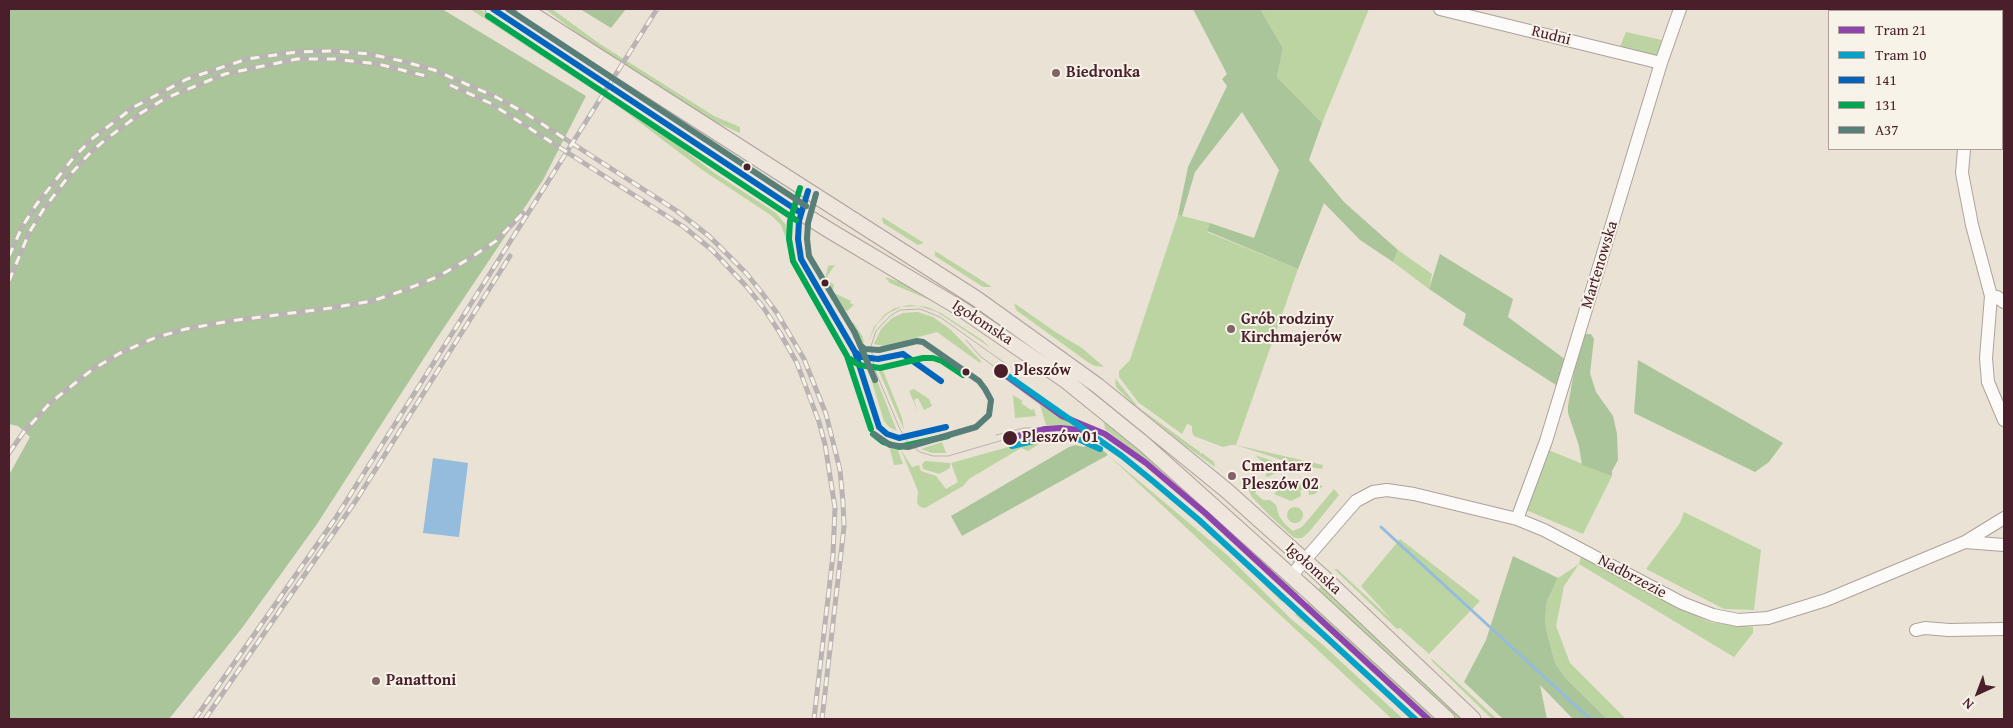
<!DOCTYPE html>
<meta charset="utf-8">
<style>
body{margin:0}
#map{position:relative;width:2013px;height:728px;overflow:hidden;background:#eae2d4;font-family:"Gentium Book Plus",serif}
canvas{display:block}
.frame{position:absolute;inset:0;border:10px solid #4a1f2b;pointer-events:none}
.legend{position:absolute;left:1828px;top:10px;width:175px;height:140px;box-sizing:border-box;background:#f7f3e8;border:1px solid #b29e9c;margin:0;padding:6px 9px;list-style:none;font-size:15px;color:#4a1f2b}
.legend li{display:flex;align-items:center;gap:10px;height:25px}
.legend b{width:25px;border:1px solid #b29e9c}
.north{position:absolute;left:1953px;top:668px;width:50px;height:50px;-webkit-text-stroke:4px #f7f3e8;paint-order:stroke;rotate:223deg;font-size:14px;font-weight:700;line-height:20px;text-align:center;color:#4a1f2b}
.north::after{content:'';display:block;margin:auto;width:18px;height:22px;background:#4a1f2b;clip-path:polygon(50% 0,100% 100%,50% 72%,0 100%)}
</style>
<div id="map">
<canvas width="2013" height="728"></canvas>
<div class="frame"></div>
<ul class="legend">
<li><b style="height:6px;background:#8e44ad"></b>Tram 21</li>
<li><b style="height:6px;background:#04a2c6"></b>Tram 10</li>
<li><b style="height:6px;background:#0065bd"></b>141</li>
<li><b style="height:6px;background:#00a651"></b>131</li>
<li><b style="height:6px;background:#577e77"></b>A37</li>
</ul>
<div class="north">N</div>
</div>
<script>
const ctx = document.querySelector('canvas').getContext('2d');
ctx.lineJoin = 'round';
function fillPath(path, color) { ctx.fillStyle = color; ctx.fill(path, 'evenodd'); }
const poly = rows => new Path2D(rows.map(r => 'M' + r).join(''));
function trace(path, color, width, dash) { ctx.strokeStyle = color; ctx.lineWidth = width; ctx.lineCap = dash ? 'butt' : 'round'; ctx.setLineDash(dash || []); ctx.stroke(path); }
function label(font, color, halo, rows, align = 'center') {
  ctx.font = font + ' "Gentium Book Plus",serif'; ctx.lineWidth = 4; ctx.setLineDash([]); ctx.textBaseline = 'middle'; ctx.strokeStyle = halo; ctx.fillStyle = color; for (const [text, x, y, turn = 0] of rows) {
    ctx.save(); ctx.translate(x, y); ctx.rotate((+turn || 0) * Math.PI / 180); ctx.textAlign = isNaN(turn) ? turn : align; if (halo) ctx.strokeText(text, 0, 0); ctx.fillText(text, 0, 0); ctx.restore();
  }
}
fillPath(poly([
 [470,9,479,9,540,48,639,115,713,172,776,213,786,225,789,241,786,238,781,225,772,216,701,169,618,106],
 [545,9,552,9,600,44,714,116,740,127,740,133,711,120,585,39],
 [1260,9,1369,9,1322,123,1277,77,1283,48],
 [1626,32,1666,41,1661,57,1619,49],
 [1178,215,1210,223,1207,232,1298,269,1236,445,1323,465,1322,469,1297,465,1236,445,1231,445,1223,447,1194,436,1192,432,1192,426,1187,424,1182,434,1138,402,1119,377,1119,371,1130,360],
 [882,218,882,217,924,243,918,245,883,223],
 [1398,250,1432,274,1429,289,1393,262],
 [935,251,992,287,983,287,935,256],
 [835,265,826,278,834,285,832,292,851,301,850,303,854,305,847,311,842,308,829,287,825,280,828,266],
 [885,277,909,285,937,303,890,283],
 [1014,303,1057,333,1082,348,1104,367,1095,366,1089,363,1016,310],
 [910,305,927,307,941,313,982,340,991,348,937,312,918,306,901,307,887,314,877,324,868,342,874,327,885,314,895,308],
 [918,312,933,317,951,330,981,361,980,363,937,332,885,346,874,344,881,329,892,318,903,313],
 [853,322,863,337,864,346,868,351,860,346,853,338,850,329],
 [866,363,870,363,897,431,889,427,884,421],
 [876,364,884,373,902,418,904,430],
 [987,366,1055,414,1075,425,1075,426,1046,425,1040,405],
 [1115,378,1138,407,1200,452,1200,454,1202,453,1214,462,1215,467,1183,444,1132,403,1116,387],
 [914,389,929,399,932,406,924,410,918,398,914,400,918,412,909,391],
 [1013,395,1023,401,1021,403,1031,410,1034,409,1036,416,1015,418],
 [1104,421,1154,463,1299,593,1297,596,1208,512,1159,470,1105,429],
 [1044,437,1045,440,1028,451,1021,448,969,479,963,486,925,508,920,507,917,503,918,491,901,450,912,467,919,465,921,471,936,476,946,489,958,482,951,463],
 [890,441,895,443,903,464,894,465,889,445],
 [942,442,946,453,932,453,921,449],
 [1105,445,1140,471,1186,510,1289,604,1281,601,1226,547],
 [1546,449,1612,476,1583,534,1526,510],
 [1108,455,1226,554,1291,619,1323,645,1403,719,1392,719],
 [1255,455,1294,468,1281,470,1268,477,1265,476,1270,469],
 [925,461,950,463,950,468,939,474,923,469,922,464],
 [1259,481,1260,487,1255,493,1263,500,1270,500,1276,505,1279,516,1285,524,1293,531,1302,527,1334,489,1339,495,1309,532,1302,538,1297,538,1293,537,1269,515,1252,497,1246,485,1248,484,1253,488],
 [1291,482,1297,482,1323,486,1315,494,1309,495,1308,489,1300,490,1301,496,1291,501,1274,494,1284,484],
 '1287 515a8 8 0 1 1 16 0a8 8 0 1 1-16 0Z',
 [1684,512,1761,550,1754,610,1724,609,1646,569,1680,523],
 [1400,539,1480,601,1429,654,1400,628,1397,629,1334,569,1337,569,1392,620,1361,586],
 [1581,557,1709,622,1753,627,1753,633,1734,657,1579,564,1564,586,1556,626,1570,663,1626,719,1607,719,1564,678,1555,663,1547,633,1545,621,1547,601,1558,578,1579,564],
 [1322,585,1464,719,1456,719,1317,591],
 [1308,601,1436,719,1432,719,1306,604],
 [1298,612,1414,719,1336,648,1295,615],
 [1431,658,1497,719,1492,719,1432,661]
]), '#bcd4a2');
fillPath(poly([
 [9,9,442,9,586,96,543,180,435,341,317,524,242,628,169,719,9,719,9,475,30,437,18,426,9,424],
 [580,9,626,9,611,28],
 [1193,9,1260,9,1283,48,1277,77,1322,123,1309,160,1344,202,1398,250,1393,262,1360,240,1324,203,1298,269,1207,231,1210,223,1254,238,1279,170,1242,112,1195,172,1182,216,1178,215,1188,167,1227,86,1222,79,1227,74],
 [1440,254,1513,299,1508,317,1566,360,1559,387,1463,325,1466,314,1429,289],
 [1585,334,1591,334,1594,339,1590,373,1596,392,1613,416,1617,434,1618,460,1612,471,1612,476,1582,465,1579,446,1568,413,1568,406,1576,360],
 [1638,360,1783,443,1769,462,1755,472,1634,413],
 [1094,442,1108,455,962,536,951,516,1069,447,1075,445,1084,447],
 [1513,556,1558,578,1547,601,1545,621,1547,633,1555,663,1565,678,1607,719,1573,719,1540,685,1547,719,1503,719,1464,682,1486,640]
]), '#abc59a');
fillPath(poly([
 [433,458,468,463,459,537,423,533]
]), '#94bcdc');
trace(poly([
 [1381,527,1590,719]
]), '#94bcdc', 3);
const minor = poly([
 [1440,9,1661,63],
 [1977,9,1978,11],
 [1964,149,1962,173,1972,225,1991,296,1986,358,1988,382,2004,420],
 [1991,296,1997,297,2004,302],
 [1517,519,1546,441,1661,63,1680,9],
 [1965,542,2004,518],
 [1291,576,1356,501,1373,492,1387,490,1414,494,1517,519,1544,530,1682,603,1713,615,1738,620,1768,618,1826,600,1965,542,2004,545],
 [1916,630,1925,628,1949,630,2004,629]
]);
const major = poly([
 [493,9,766,191,832,232,963,310,1065,380,1144,444,1308,591,1447,719],
 [524,9,977,299,1098,386,1226,490,1322,576,1473,719]
]);
trace(minor, '#aca29c', 14);
trace(major, '#aca29c', 17);
trace(minor, '#fcfbf9', 12);
trace(major, '#eee5dd', 15);
trace(poly([
 [966,340,980,356,1001,372],
 [1006,364,940,317,920,309,900,310,890,316,876,331,871,346,874,368,899,427,908,443,920,452,933,456,948,456,1010,438],
 [996,435,1024,428,1061,428]
]), '#bab3b3', 1);
const rail = poly([
 [450,85,490,103,684,227,712,250,746,286,763,307,780,333,797,363,819,422,825,444,835,508,833,555,814,719],
 [9,256,22,227,36,205,74,157,93,138,134,107,187,79,247,59,296,52,335,51,369,54,402,61,434,70,496,97,525,113,677,211,709,236,746,273,762,293,777,313,804,359,826,414,840,470,843,502,844,527,822,719],
 [9,281,29,233,43,210,68,177,91,152,105,140,141,113,166,98,225,74,297,59,335,59,378,64,426,76],
 [9,453,23,433,50,403,93,369,122,352,157,337,186,329,230,321,331,308,372,301,402,291,437,277,467,260,496,241,523,213],
 [195,719,335,519,657,9],
 [205,719,357,499,510,256]
]);
trace(rail, '#bab3b3', 5);
trace(rail, '#f7f3e8', 3, [9]);
trace(poly([
 [493,9,801,213],
 [808,191,799,221,798,239,801,259,855,352,879,427],
 [855,352,862,357,878,359,903,354],
 [903,354,941,381],
 [879,427,887,434,899,438,946,427]
]), '#0065bd', 6);
trace(poly([
 [488,16,796,220],
 [800,188,790,221,789,239,793,261,847,356,871,429],
 [850,359,859,365,880,368,923,358,933,358,942,361,963,375],
 [873,434,883,442,899,447,948,436]
]), '#00a651', 6);
trace(poly([
 [508,9,806,206],
 [816,194,808,223,807,239,809,256,855,333,875,380],
 [860,345,865,349,879,350,917,341,923,342,979,381,985,389,991,400,989,415,976,427,908,447,890,445,874,434]
]), '#577e77', 6);
trace(poly([
 [1001,372,1062,416,1105,434,1146,463,1205,513,1428,719],
 [1010,438,1045,429,1061,428,1080,430,1094,435]
]), '#8e44ad', 6);
trace(poly([
 [1001,371,1122,456,1154,482,1199,520,1415,719],
 [1012,446,1046,438,1061,437,1078,439,1100,449]
]), '#04a2c6', 6);
for (const [x, y, r, color] of [
 [1056,73,5,"#826366"],
 [747,167,4.5,"#4a1f2b"],
 [825,283,4.5,"#4a1f2b"],
 [1231,329,5,"#826366"],
 [1001,371,8,"#4a1f2b"],
 [966,372,4.5,"#4a1f2b"],
 [1010,438,8,"#4a1f2b"],
 [1232,476,5,"#826366"],
 [376,681,5,"#826366"]
]) { const dot = new Path2D(); dot.arc(x, y, r, 0, 2 * Math.PI); ctx.fillStyle = color; ctx.fill(dot); trace(dot, '#f7f3e8', 2); }
label('16px', '#4a1f2b', '#f7f3e8', [
 ["Rudni",1551,36,14],
 ["Martenowska",1600,265,-73],
 ["Igołomska",982,323,33],
 ["Igołomska",1313,569,42],
 ["Nadbrzezie",1632,577,28]
]);
label('bold 16px', '#4a1f2b', '#f7f3e8', [
 ["Biedronka",1066,73],
 ["Grób rodziny",1241,320],
 ["Kirchmajerów",1241,338],
 ["Cmentarz",1242,467],
 ["Pleszów 02",1242,485],
 ["Panattoni",386,681]
], 'left');
label('bold 16px', '#4a1f2b', '#f7f3e8', [
 ["Pleszów",1014,371],
 ["Pleszów 01",1022,438]
], 'left');
</script>
